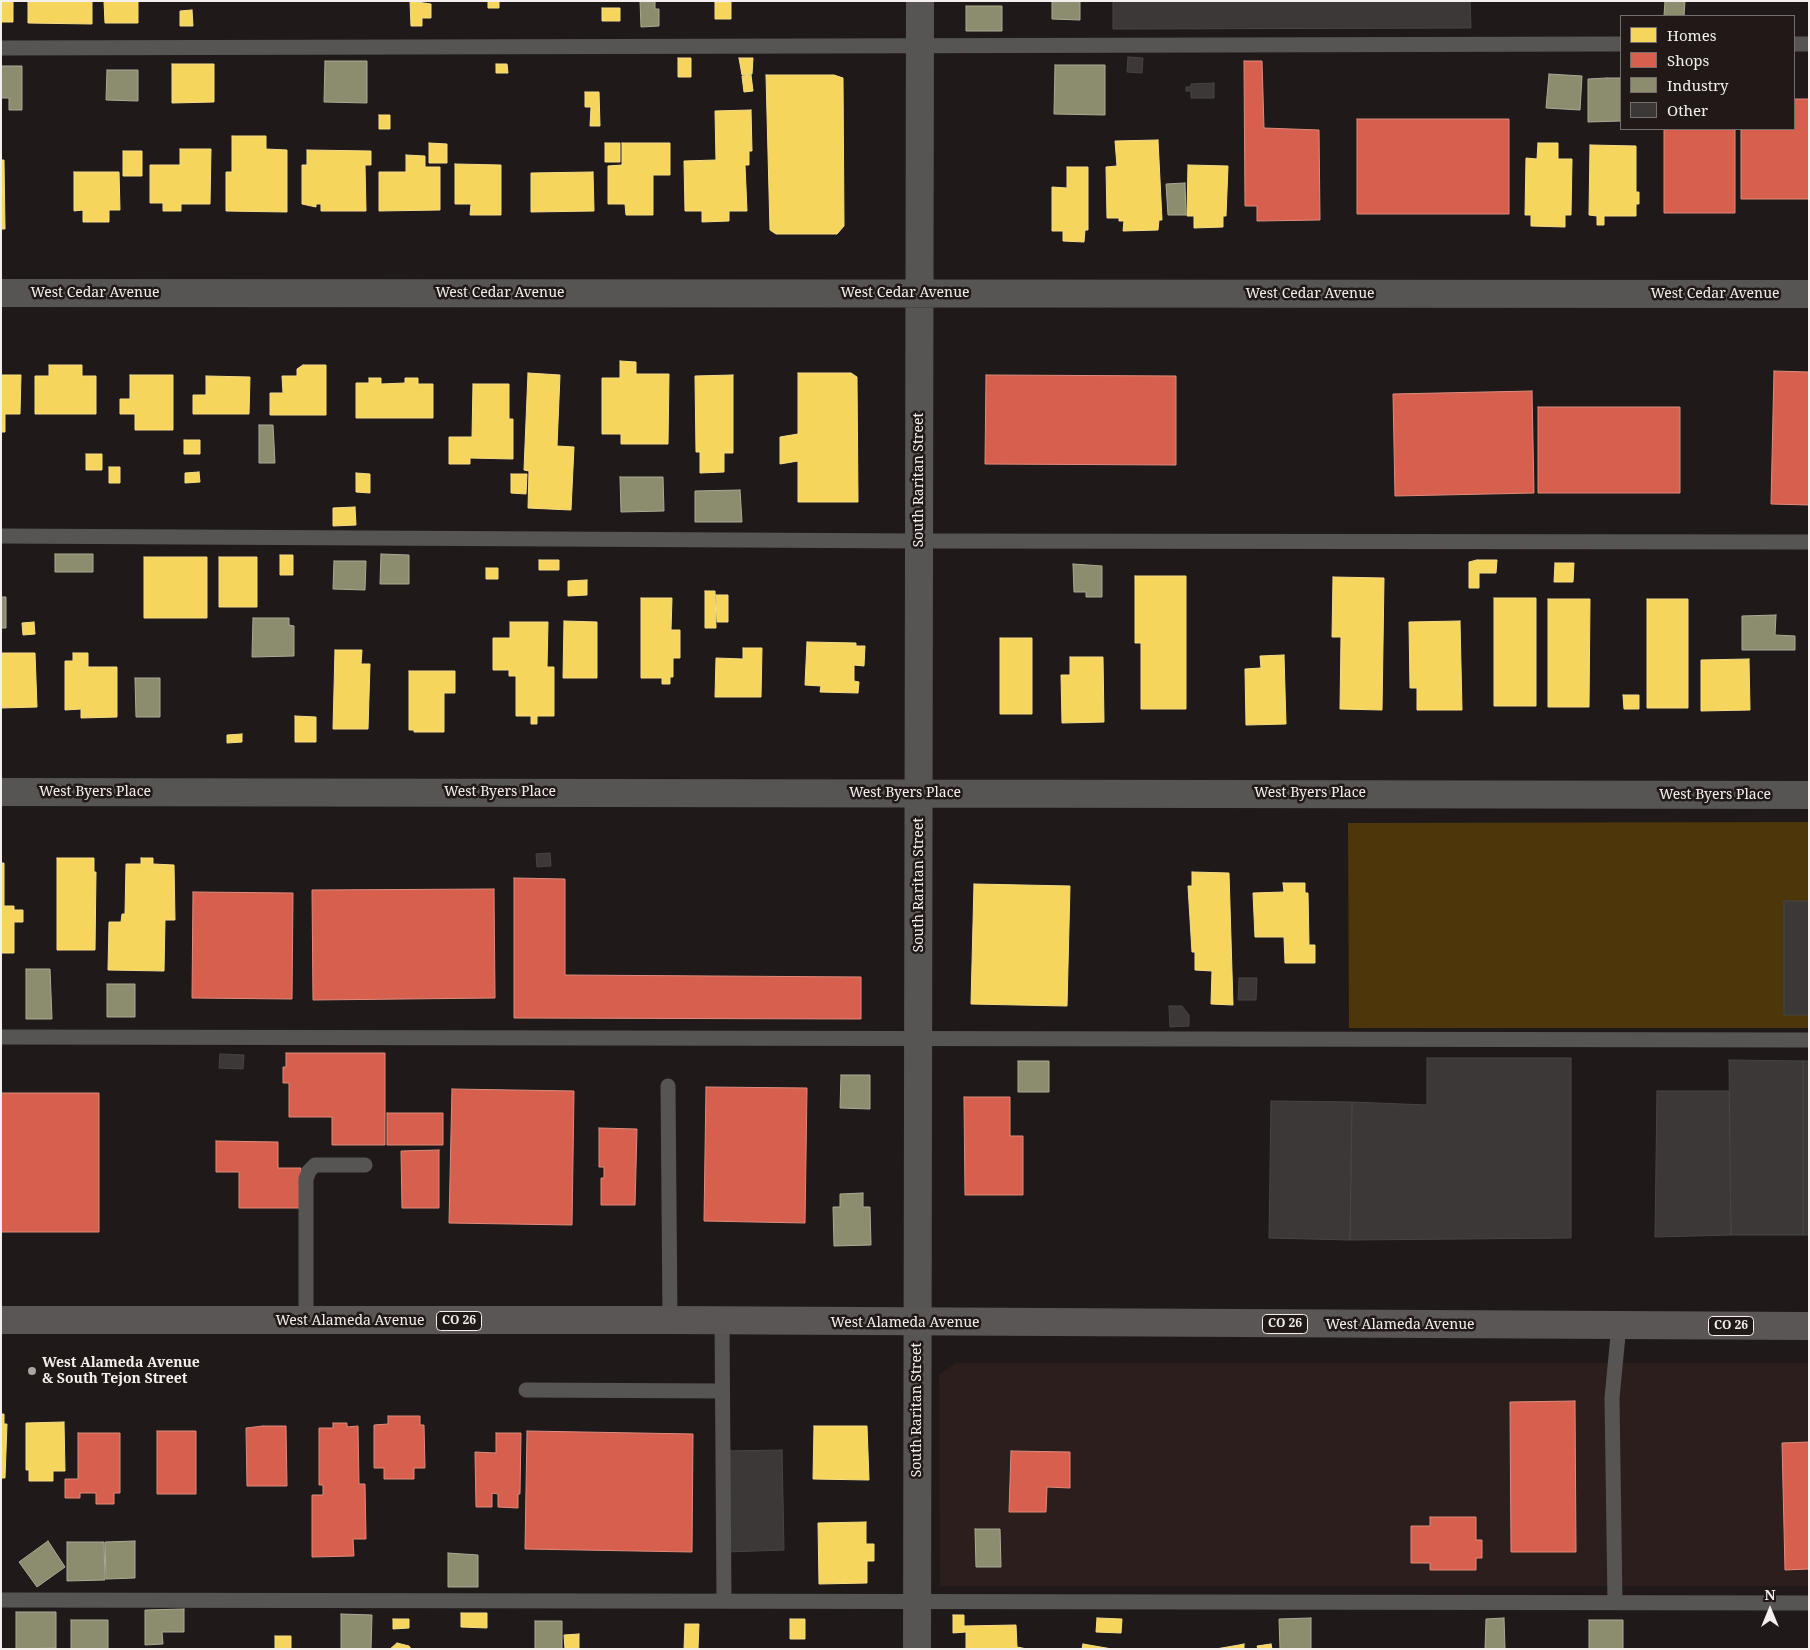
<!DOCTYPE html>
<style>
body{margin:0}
#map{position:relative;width:1810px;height:1650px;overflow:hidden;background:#1f1a19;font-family:"Noto Serif",serif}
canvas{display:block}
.frame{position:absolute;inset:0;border:2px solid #f5efee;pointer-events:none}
.legend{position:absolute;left:1620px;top:15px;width:175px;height:115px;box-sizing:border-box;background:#211917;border:1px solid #766f6d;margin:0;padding:6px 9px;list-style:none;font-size:15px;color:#f5efee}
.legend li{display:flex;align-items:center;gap:10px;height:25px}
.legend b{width:25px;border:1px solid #766f6d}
.north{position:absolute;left:1745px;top:1585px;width:50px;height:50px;-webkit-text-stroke:4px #211917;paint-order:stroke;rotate:0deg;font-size:14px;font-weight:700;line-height:20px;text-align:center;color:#f5efee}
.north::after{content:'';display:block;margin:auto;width:18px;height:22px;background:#f5efee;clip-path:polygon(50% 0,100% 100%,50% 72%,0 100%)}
</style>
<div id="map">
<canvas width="1810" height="1650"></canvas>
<div class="frame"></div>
<ul class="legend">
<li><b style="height:14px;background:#f6d55c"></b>Homes</li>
<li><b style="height:14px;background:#d6604d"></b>Shops</li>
<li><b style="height:14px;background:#8c8c6e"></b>Industry</li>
<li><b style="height:14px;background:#3c3837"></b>Other</li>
</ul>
<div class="north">N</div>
</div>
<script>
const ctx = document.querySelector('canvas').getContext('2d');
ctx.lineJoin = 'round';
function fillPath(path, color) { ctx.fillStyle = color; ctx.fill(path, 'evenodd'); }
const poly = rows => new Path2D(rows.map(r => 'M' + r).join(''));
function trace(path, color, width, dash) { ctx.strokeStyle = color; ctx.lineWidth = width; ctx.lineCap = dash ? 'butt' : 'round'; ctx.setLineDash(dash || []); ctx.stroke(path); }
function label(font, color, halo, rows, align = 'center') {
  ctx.font = font + ' "Noto Serif",serif'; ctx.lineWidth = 5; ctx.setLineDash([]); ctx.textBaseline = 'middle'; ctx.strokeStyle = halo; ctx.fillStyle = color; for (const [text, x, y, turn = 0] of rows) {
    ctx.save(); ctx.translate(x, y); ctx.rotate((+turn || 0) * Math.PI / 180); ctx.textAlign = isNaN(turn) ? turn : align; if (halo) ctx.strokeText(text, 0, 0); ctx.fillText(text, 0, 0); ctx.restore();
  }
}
fillPath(poly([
 [956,1363,1809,1363,1809,1586,940,1586,939,1375]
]), '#2b1e1c');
fillPath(poly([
 [1809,822,1809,1028,1349,1028,1348,823]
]), '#4c360a');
const homes = poly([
 [1,1,13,1,13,22,1,22,1,1],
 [28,1,92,1,92,24,28,23,28,1],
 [104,1,138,1,138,23,105,23,104,1],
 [410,1,431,4,431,18,422,18,422,26,411,26,410,1],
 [488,1,499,1,499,8,488,8,488,1],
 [715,2,731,2,731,19,715,19,715,2],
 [602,8,620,8,620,21,602,21,602,8],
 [192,10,193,26,180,26,180,11,192,10],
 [678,58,691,58,691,77,678,77,678,58],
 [739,58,753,58,752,74,742,75,739,58],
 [172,64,214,64,214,102,172,103,172,64],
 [496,64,507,64,508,73,496,73,496,64],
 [751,75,753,91,744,92,742,76,751,75],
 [766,75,834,75,843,78,844,226,837,234,776,234,770,230,766,75],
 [585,92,599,92,600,126,590,126,591,107,585,107,585,92],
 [751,110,752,151,749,151,749,165,745,165,747,211,729,211,729,221,702,222,702,211,685,211,684,161,716,160,715,111,751,110],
 [379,115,390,115,390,129,379,129,379,115],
 [232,136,266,136,266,149,287,150,287,212,226,211,226,172,232,172,232,136],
 [1158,140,1162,220,1159,220,1158,230,1123,231,1124,221,1119,221,1119,218,1107,218,1106,167,1117,166,1115,141,1158,140],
 [429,143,447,144,447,163,429,163,429,143],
 [605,143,620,143,620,162,605,162,605,143],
 [622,143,670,143,670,175,653,175,653,215,626,215,625,204,608,204,608,166,622,165,622,143],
 [1538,143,1558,143,1558,159,1572,159,1571,215,1565,215,1565,227,1531,226,1531,215,1525,215,1526,158,1537,159,1538,143],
 [1590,145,1636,146,1636,192,1639,192,1639,204,1636,204,1636,216,1604,216,1604,225,1597,225,1597,216,1589,215,1590,145],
 [180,149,211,149,210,204,181,204,181,211,163,211,163,203,150,203,150,165,180,165,180,149],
 [307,150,371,151,371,165,365,165,366,211,321,211,321,204,316,204,316,207,302,204,302,165,307,165,307,150],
 [123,151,142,151,142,176,123,176,123,151],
 [406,155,425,156,425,167,440,167,440,210,379,211,379,172,406,172,406,155],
 [1,160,4,160,5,229,1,229,1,160],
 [455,164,501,165,501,215,470,215,471,204,455,204,455,164],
 [1188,165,1228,166,1226,216,1223,216,1223,227,1194,228,1194,216,1187,216,1188,165],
 [1067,167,1088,167,1088,230,1085,230,1084,242,1063,241,1063,231,1052,231,1052,187,1067,188,1067,167],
 [74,172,119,172,120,210,109,210,109,222,83,222,83,210,74,211,74,172],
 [593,172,594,211,531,212,531,173,593,172],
 [620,361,636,362,636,374,669,374,668,444,621,444,621,434,602,434,602,378,620,378,620,361],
 [49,365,82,365,82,376,96,376,96,414,35,414,35,376,49,376,49,365],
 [303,365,326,365,326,415,270,415,270,393,283,393,282,376,297,376,297,369,303,365],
 [528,373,560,375,557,446,574,447,571,510,528,508,529,471,524,470,528,373],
 [798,373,851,373,857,377,858,502,798,502,798,461,780,464,780,437,798,434,798,373],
 [1,375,21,375,20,414,5,414,5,432,1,432,1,375],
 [130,375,173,375,173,430,135,430,135,414,120,414,120,399,130,399,130,375],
 [733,375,733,453,724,453,724,472,700,473,700,452,696,452,695,376,733,375],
 [206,376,250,377,249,414,193,414,193,395,206,395,206,376],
 [369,378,381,378,381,384,405,383,405,378,418,378,418,384,433,384,433,418,356,418,356,383,369,383,369,378],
 [473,384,509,384,509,419,513,419,513,459,470,458,470,464,449,464,449,437,472,437,473,384],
 [184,440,200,440,200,454,184,454,184,440],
 [86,454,102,454,102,470,86,470,86,454],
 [109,467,120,467,120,483,109,483,109,467],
 [199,472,200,482,185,483,185,473,199,472],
 [356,473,370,474,370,493,356,492,356,473],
 [511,474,527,474,526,494,511,493,511,474],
 [355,507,356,525,333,526,333,508,355,507],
 [280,555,293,555,293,575,280,575,280,555],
 [144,557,207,557,207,618,144,618,144,557],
 [219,557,257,557,257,607,219,607,219,557],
 [539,560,559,560,559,570,539,570,539,560],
 [1477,560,1497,560,1496,573,1479,573,1479,588,1469,588,1469,562,1477,560],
 [1555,563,1574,563,1573,582,1554,582,1555,563],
 [486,568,498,568,498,579,486,579,486,568],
 [1135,576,1186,576,1186,709,1141,709,1141,643,1135,643,1135,576],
 [1333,577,1384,578,1382,710,1340,709,1341,637,1332,637,1333,577],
 [587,580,587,595,568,596,568,581,587,580],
 [705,591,715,591,716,628,705,628,705,591],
 [716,595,728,595,728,622,717,622,716,595],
 [641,598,672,598,671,630,680,630,680,658,673,658,673,677,670,677,670,684,662,684,662,678,641,678,641,598],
 [1494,598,1536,598,1536,706,1494,706,1494,598],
 [1548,599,1590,599,1589,707,1548,707,1548,599],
 [1647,599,1688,599,1688,708,1647,708,1647,599],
 [564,621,597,622,597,678,563,678,564,621],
 [1460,621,1462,710,1417,710,1417,688,1410,688,1409,622,1460,621],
 [34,622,35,634,23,635,22,623,34,622],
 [510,622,548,622,547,667,554,667,554,716,537,716,537,724,531,724,531,716,516,716,516,676,509,676,509,670,493,670,493,638,510,638,510,622],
 [1000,638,1032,638,1032,714,1000,714,1000,638],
 [807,642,856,643,856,646,865,646,864,666,854,665,854,681,859,682,858,693,820,692,821,686,805,685,807,642],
 [743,648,762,648,761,697,715,697,716,658,743,659,743,648],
 [335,650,362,650,361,664,370,664,368,729,333,729,335,650],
 [1,653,35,653,37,707,1,708,1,653],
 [73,653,88,653,88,667,117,667,117,717,81,718,81,709,65,710,65,661,73,661,73,653],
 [1284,655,1286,724,1246,725,1245,669,1261,668,1260,656,1284,655],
 [1070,657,1103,657,1104,722,1062,723,1061,675,1070,675,1070,657],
 [1749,659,1750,710,1701,711,1701,660,1749,659],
 [409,671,455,671,455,693,444,693,444,732,414,732,414,730,409,730,409,671],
 [1623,695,1639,695,1639,709,1624,709,1623,695],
 [295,716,316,717,316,742,295,742,295,716],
 [242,734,242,742,227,743,227,735,242,734],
 [57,858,94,858,94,872,96,872,95,950,57,950,57,858],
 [141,858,153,858,153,864,174,865,175,920,165,920,164,971,108,970,109,922,121,922,122,914,125,914,126,864,141,864,141,858],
 [1,863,4,863,4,906,14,906,14,910,23,910,23,922,14,922,14,953,1,953,1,863],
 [1192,872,1229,873,1233,1005,1211,1004,1212,971,1195,970,1195,952,1192,952,1188,886,1192,886,1192,872],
 [1283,883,1305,883,1305,893,1308,893,1309,945,1315,945,1315,963,1285,963,1284,937,1255,937,1253,893,1284,892,1283,883],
 [974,884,1070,886,1067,1006,971,1004,974,884],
 [1,1414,4,1414,4,1424,7,1424,5,1478,1,1478,1,1414],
 [64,1422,65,1471,53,1471,53,1481,29,1481,29,1470,26,1470,26,1423,64,1422],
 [814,1426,867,1426,869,1480,813,1479,814,1426],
 [866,1522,866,1544,874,1544,874,1561,867,1561,867,1583,819,1584,818,1523,866,1522],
 [461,1613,487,1613,487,1628,461,1627,461,1613],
 [953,1615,964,1615,964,1626,1016,1625,1017,1647,1027,1649,966,1649,966,1632,953,1633,953,1615],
 [1097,1618,1122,1619,1121,1633,1096,1632,1097,1618],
 [393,1619,409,1619,409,1628,393,1629,393,1619],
 [790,1619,805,1619,805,1639,790,1639,790,1619],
 [685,1624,699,1624,698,1649,684,1649,685,1624],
 [579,1634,579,1649,565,1649,564,1635,579,1634],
 [275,1636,291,1636,291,1649,275,1649,275,1636],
 [397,1643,409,1646,411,1649,390,1649,397,1643],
 [1083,1644,1112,1649,1082,1649,1083,1644],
 [1244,1644,1244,1649,1216,1649,1239,1645,1244,1644],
 [1271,1644,1272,1649,1258,1649,1257,1646,1271,1644]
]);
fillPath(homes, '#f6d55c');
trace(homes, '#f6dd88', 1);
const shops = poly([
 [1244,61,1262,61,1264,128,1319,130,1320,220,1257,221,1257,206,1245,206,1244,61],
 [1794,99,1809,99,1809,199,1741,199,1741,129,1794,129,1794,99],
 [1357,119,1509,119,1509,214,1357,214,1357,119],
 [1664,129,1735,129,1735,213,1664,213,1664,129],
 [1774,371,1809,372,1809,505,1771,504,1774,371],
 [986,375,1176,376,1176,465,985,464,986,375],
 [1532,391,1534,493,1395,496,1393,394,1532,391],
 [1538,407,1680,407,1680,493,1538,493,1538,407],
 [514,878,565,879,565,975,861,977,861,1019,514,1018,514,878],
 [494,889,495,998,313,1000,312,890,494,889],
 [193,892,293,893,292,999,192,998,193,892],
 [286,1053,385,1053,385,1145,332,1145,332,1117,289,1117,289,1083,283,1083,283,1067,286,1067,286,1053],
 [706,1087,807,1088,805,1223,704,1221,706,1087],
 [452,1089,574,1091,572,1225,449,1223,452,1089],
 [1,1093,99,1093,99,1232,1,1232,1,1093],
 [964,1097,1010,1097,1010,1136,1023,1136,1023,1195,965,1195,964,1097],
 [387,1113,443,1113,443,1145,387,1145,387,1113],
 [599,1128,637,1129,635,1205,601,1205,601,1178,604,1178,604,1167,599,1167,599,1128],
 [216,1141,278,1142,278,1168,301,1168,301,1208,239,1208,239,1172,216,1172,216,1141],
 [439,1150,439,1208,402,1208,401,1151,439,1150],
 [1575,1401,1576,1552,1511,1552,1510,1402,1575,1401],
 [388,1416,420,1416,420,1425,424,1425,425,1468,414,1468,414,1479,384,1479,384,1468,374,1468,374,1425,388,1424,388,1416],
 [333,1423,347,1423,347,1427,358,1426,359,1484,365,1484,366,1539,353,1539,354,1556,312,1557,312,1495,323,1495,323,1485,319,1485,319,1428,333,1428,333,1423],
 [263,1426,286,1426,287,1486,247,1486,246,1428,263,1426],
 [157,1431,196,1431,196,1494,157,1494,157,1431],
 [527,1431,693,1434,692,1552,525,1549,527,1431],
 [78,1433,120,1433,120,1493,114,1493,114,1504,96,1504,96,1493,80,1493,80,1498,65,1498,65,1479,78,1479,78,1433],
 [496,1433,521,1433,520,1494,518,1494,518,1508,498,1507,498,1494,492,1493,492,1507,476,1507,475,1452,496,1453,496,1433],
 [1809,1442,1809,1569,1785,1570,1782,1443,1809,1442],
 [1011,1451,1070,1452,1070,1488,1047,1487,1046,1512,1009,1512,1011,1451],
 [1430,1517,1476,1517,1476,1540,1482,1540,1482,1558,1476,1558,1476,1570,1430,1570,1430,1563,1411,1563,1411,1526,1430,1526,1430,1517]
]);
fillPath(shops, '#d6604d');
trace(shops, '#df8b7d', 1);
const industry = poly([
 [640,1,655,1,655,9,659,9,659,26,641,27,640,1],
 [1052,1,1080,1,1080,20,1052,19,1052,1],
 [1665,1,1685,1,1684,16,1664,16,1665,1],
 [966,6,1002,6,1002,31,966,31,966,6],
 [325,61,367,61,367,103,324,102,325,61],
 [1055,65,1105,65,1105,115,1054,114,1055,65],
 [1,66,22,66,22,110,9,110,9,98,1,98,1,66],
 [107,70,138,70,138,101,106,100,107,70],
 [1549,74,1582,76,1580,110,1546,108,1549,74],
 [1607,78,1621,78,1621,121,1588,122,1588,79,1607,78],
 [1185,183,1186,215,1168,215,1166,184,1185,183],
 [259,425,273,425,275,463,259,463,259,425],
 [620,477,663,477,664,511,621,512,620,477],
 [740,490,742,522,695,522,695,491,740,490],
 [55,554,93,554,93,572,55,572,55,554],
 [381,554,409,555,409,584,380,584,381,554],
 [334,561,366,561,365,590,333,589,334,561],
 [1073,564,1102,566,1102,597,1086,597,1086,592,1074,592,1073,564],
 [1,597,6,597,6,628,1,628,1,597],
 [1776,615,1775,635,1795,636,1795,650,1742,650,1742,616,1776,615],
 [253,618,289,618,289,625,294,626,294,656,252,657,253,618],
 [135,678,160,678,160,717,136,717,135,678],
 [26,969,50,969,52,1019,26,1019,26,969],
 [107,984,135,984,135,1017,107,1017,107,984],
 [1018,1061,1049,1061,1049,1092,1018,1092,1018,1061],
 [841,1075,870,1075,870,1109,840,1108,841,1075],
 [863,1193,863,1207,870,1207,871,1245,834,1246,833,1207,840,1207,840,1194,863,1193],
 [975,1529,1000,1529,1001,1567,976,1567,975,1529],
 [48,1541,65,1567,37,1587,19,1562,48,1541],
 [135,1541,135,1578,106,1579,105,1542,135,1541],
 [67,1542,104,1542,105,1580,67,1581,67,1542],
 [448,1553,478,1555,478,1587,448,1587,448,1553],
 [184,1609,184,1632,162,1632,163,1644,145,1645,145,1610,184,1609],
 [16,1612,56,1612,56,1648,16,1649,16,1612],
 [341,1614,372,1615,371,1649,341,1649,341,1614],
 [1311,1618,1311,1649,1280,1649,1279,1619,1311,1618],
 [1504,1618,1505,1649,1485,1649,1486,1619,1504,1618],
 [71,1620,108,1620,108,1649,71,1649,71,1620],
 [1589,1620,1623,1620,1623,1649,1589,1649,1589,1620],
 [535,1621,562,1621,562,1649,535,1649,535,1621]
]);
fillPath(industry, '#8c8c6e');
trace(industry, '#acaa94', 1);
const building = poly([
 [1113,1,1470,1,1471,28,1113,29,1113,1],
 [1128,57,1143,58,1142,73,1127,72,1128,57],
 [1214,83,1214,98,1191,98,1191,91,1186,91,1186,87,1191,87,1191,84,1214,83],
 [550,853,551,866,537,867,536,854,550,853],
 [1784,901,1809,901,1809,1015,1784,1015,1784,901],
 [1239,978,1257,978,1256,1000,1238,1000,1239,978],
 [1169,1006,1182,1006,1189,1015,1189,1026,1170,1027,1169,1006],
 [220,1054,244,1055,243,1069,219,1068,220,1054],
 [1427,1058,1571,1058,1571,1238,1350,1240,1352,1102,1427,1105,1427,1058],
 [1729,1060,1803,1061,1803,1235,1731,1235,1729,1060],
 [1803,1061,1809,1061,1809,1235,1803,1235,1803,1061],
 [1657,1091,1729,1091,1731,1235,1655,1237,1657,1091],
 [1271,1101,1352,1102,1350,1240,1269,1238,1271,1101],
 [782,1450,784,1550,726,1552,725,1451,782,1450]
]);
fillPath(building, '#3c3837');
trace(building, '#474443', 1);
trace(poly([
 [1794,44,1809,44],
 [1,48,1621,44],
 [1,536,919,541,1809,542],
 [1,1037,1809,1040],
 [668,1086,670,1320],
 [306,1321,306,1179,309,1171,315,1165,365,1165],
 [722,1321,724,1601],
 [526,1390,722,1391],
 [1,1600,1809,1603],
 [1615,1602,1612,1398,1619,1325]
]), '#575554', 15);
trace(poly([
 [1,293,1809,294],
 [1,792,1809,795],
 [917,1649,920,1]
]), '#575554', 28);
trace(poly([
 [1,1320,670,1320,1809,1326]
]), '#595655', 28);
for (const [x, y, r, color] of [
 [32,1371,5,"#aaa4a3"]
]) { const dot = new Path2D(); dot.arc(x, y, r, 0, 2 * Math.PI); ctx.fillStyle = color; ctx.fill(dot); trace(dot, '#211917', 2); }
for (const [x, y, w] of [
 [459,1321,45],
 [1285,1324,45],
 [1731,1326,45]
]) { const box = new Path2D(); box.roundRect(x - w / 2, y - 9.5, w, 19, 4); ctx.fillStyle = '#211917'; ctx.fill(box); trace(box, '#f5efee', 1); }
label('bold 12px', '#f5efee', null, [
 ["CO 26",459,1321],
 ["CO 26",1285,1324],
 ["CO 26",1731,1326]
]);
label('14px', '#f5efee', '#211917', [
 ["West Cedar Avenue",95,293],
 ["West Cedar Avenue",500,293],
 ["West Cedar Avenue",905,293],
 ["West Cedar Avenue",1310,294],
 ["West Cedar Avenue",1715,294],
 ["South Raritan Street",919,480,-90],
 ["West Byers Place",95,792],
 ["West Byers Place",500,792],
 ["West Byers Place",905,793],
 ["West Byers Place",1310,793],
 ["West Byers Place",1715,795],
 ["South Raritan Street",919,885,-90],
 ["West Alameda Avenue",350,1321],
 ["West Alameda Avenue",905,1323],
 ["West Alameda Avenue",1400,1325],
 ["South Raritan Street",917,1410,-90]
]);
label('bold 14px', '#f5efee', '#211917', [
 ["West Alameda Avenue",42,1363],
 ["& South Tejon Street",42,1379]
], 'left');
</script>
